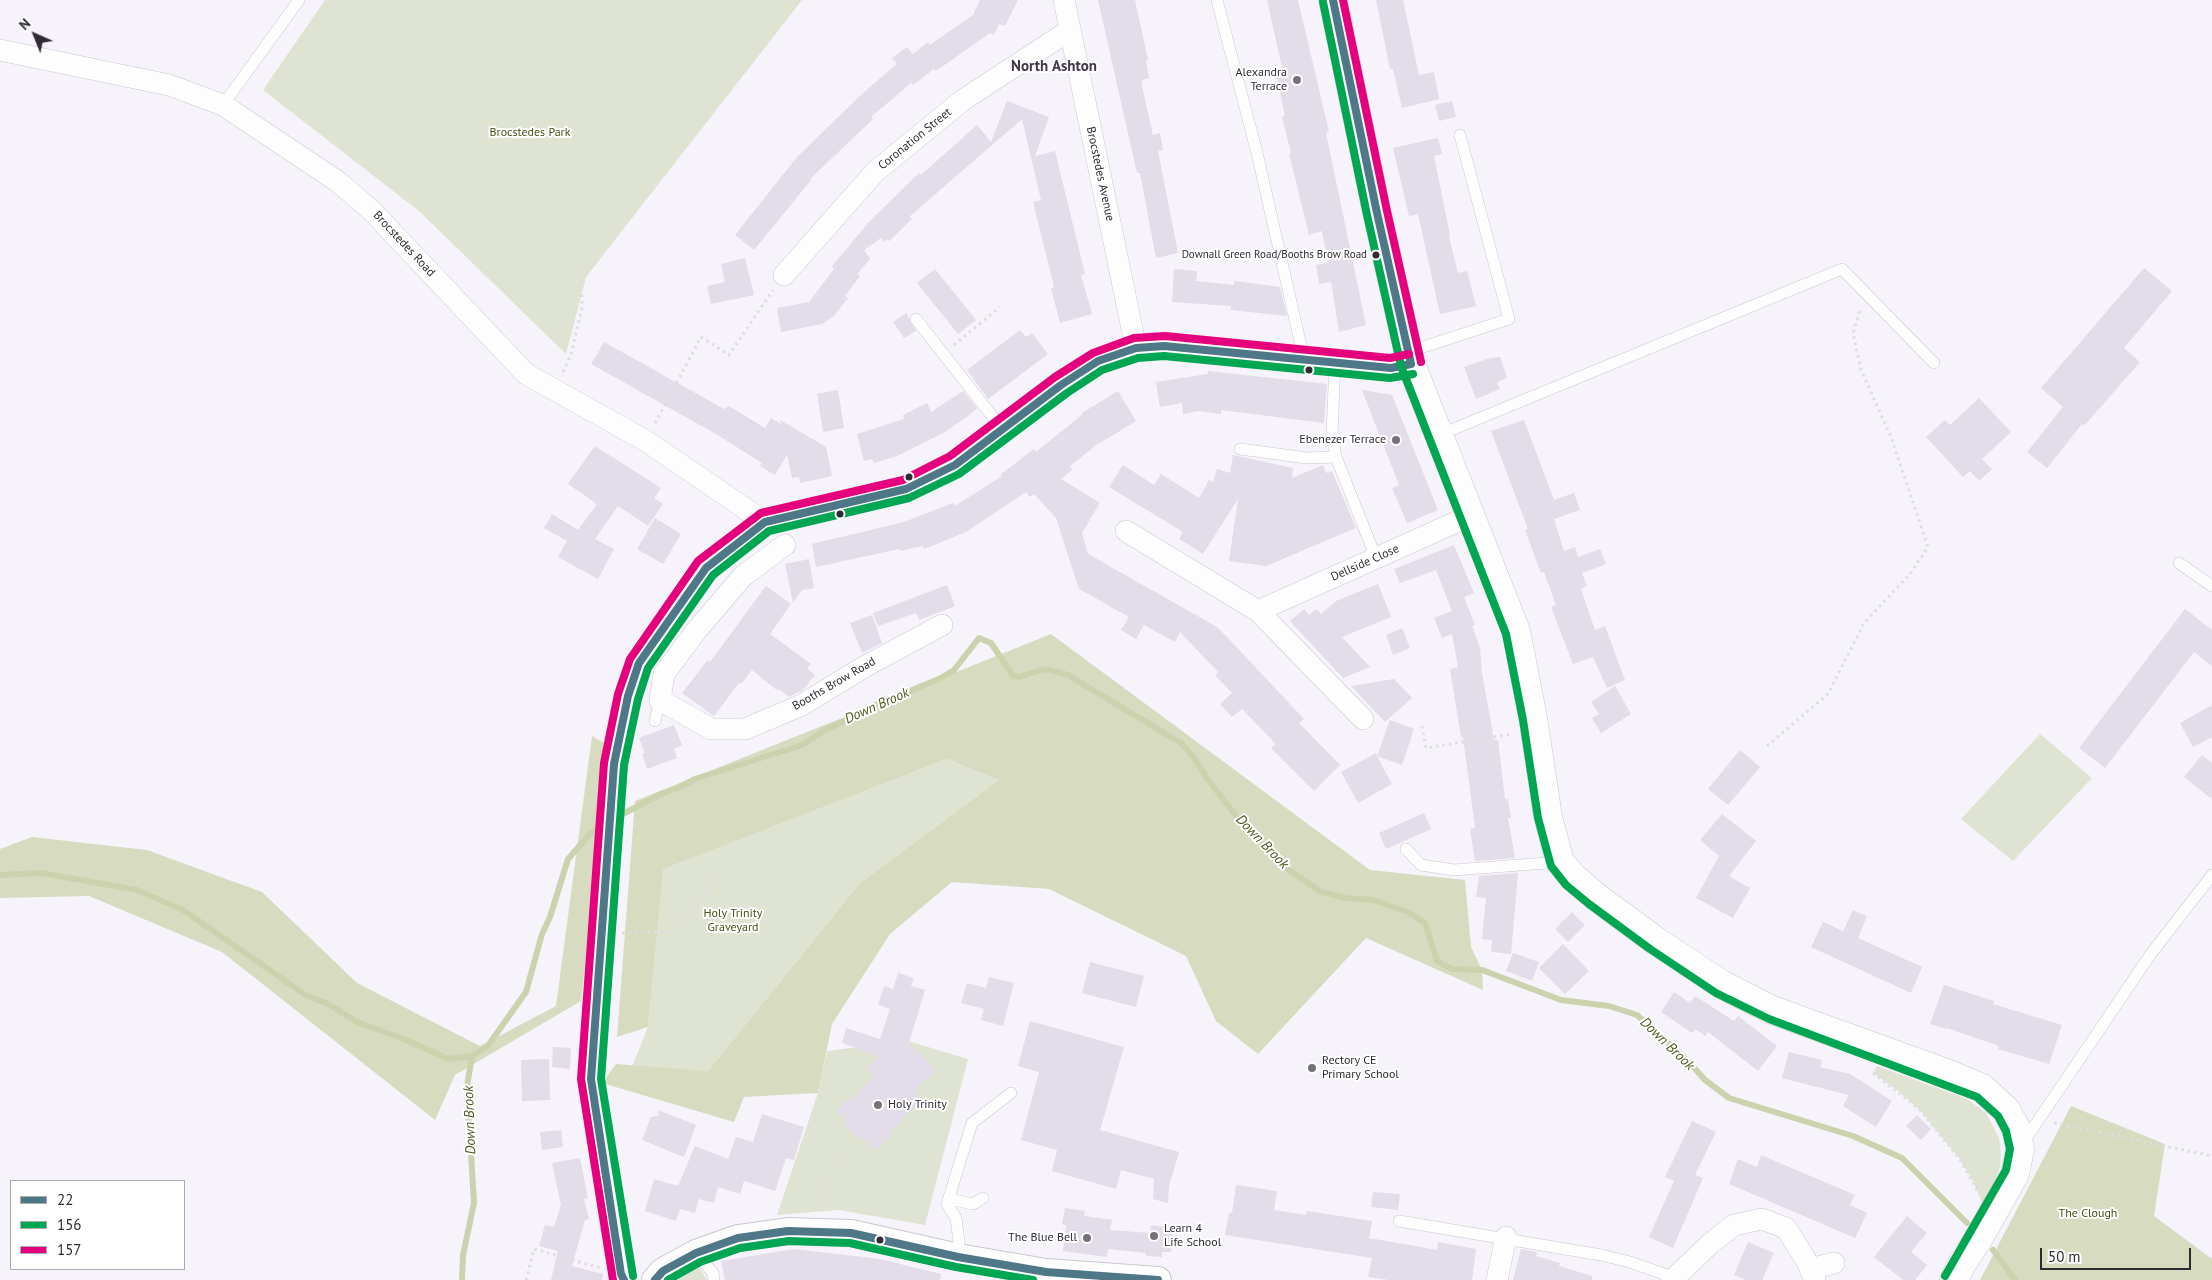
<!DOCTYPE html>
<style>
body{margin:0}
#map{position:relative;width:2212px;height:1280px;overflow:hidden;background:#f6f3fa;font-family:"PT Sans",sans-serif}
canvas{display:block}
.legend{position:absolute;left:10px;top:1180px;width:175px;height:90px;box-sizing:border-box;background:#fff;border:1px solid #acaaad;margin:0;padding:6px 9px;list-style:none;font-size:15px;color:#2f2b33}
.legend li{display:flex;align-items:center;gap:10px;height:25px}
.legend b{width:25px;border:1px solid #acaaad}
.north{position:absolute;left:10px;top:10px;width:50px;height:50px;-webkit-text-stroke:4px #fff;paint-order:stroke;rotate:316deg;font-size:14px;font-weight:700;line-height:20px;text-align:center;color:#2f2b33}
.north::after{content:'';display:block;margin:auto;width:18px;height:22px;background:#2f2b33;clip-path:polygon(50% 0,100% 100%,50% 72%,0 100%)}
.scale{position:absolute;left:2040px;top:1248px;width:151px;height:22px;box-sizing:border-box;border:2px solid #2f2b33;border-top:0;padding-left:6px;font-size:15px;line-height:18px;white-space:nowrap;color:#2f2b33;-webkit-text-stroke:4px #fff;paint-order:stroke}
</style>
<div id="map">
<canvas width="2212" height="1280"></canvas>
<ul class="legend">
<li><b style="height:6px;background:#4e7888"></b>22</li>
<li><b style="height:6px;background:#00a651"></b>156</li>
<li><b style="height:6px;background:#e5007d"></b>157</li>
</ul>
<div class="north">N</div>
<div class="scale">50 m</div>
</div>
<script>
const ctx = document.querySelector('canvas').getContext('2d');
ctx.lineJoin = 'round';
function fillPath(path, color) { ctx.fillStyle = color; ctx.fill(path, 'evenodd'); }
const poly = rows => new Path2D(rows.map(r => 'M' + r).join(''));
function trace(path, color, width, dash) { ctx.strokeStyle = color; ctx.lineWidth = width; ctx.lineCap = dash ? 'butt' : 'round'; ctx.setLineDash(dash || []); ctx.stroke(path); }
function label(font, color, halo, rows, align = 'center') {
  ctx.font = font + ' "PT Sans",sans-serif'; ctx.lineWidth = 4; ctx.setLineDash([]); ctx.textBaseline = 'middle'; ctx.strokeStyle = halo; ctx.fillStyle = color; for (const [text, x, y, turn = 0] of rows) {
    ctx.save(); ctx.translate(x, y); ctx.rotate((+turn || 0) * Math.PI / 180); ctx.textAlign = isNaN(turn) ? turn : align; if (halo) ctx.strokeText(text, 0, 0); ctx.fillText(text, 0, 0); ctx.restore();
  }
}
fillPath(poly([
 [325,0,802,0,586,277,566,354,419,211,263,90],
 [2040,734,2092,778,2013,861,1961,819],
 [947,759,999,780,860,883,708,1071,632,1067,648,1027,662,869],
 [901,1039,968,1059,925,1225,839,1210,777,1215,818,1093,827,1051,876,1045],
 [1877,1066,1967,1099,1986,1113,1999,1138,2001,1155,2000,1167,1984,1207,1973,1181,1959,1158,1920,1110,1897,1090,1873,1073],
 [698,1265,707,1280,677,1280]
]), '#dfe3d2');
fillPath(poly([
 [1051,634,1370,870,1465,880,1471,947,1482,970,1483,990,1366,938,1258,1054,1216,1021,1186,956,1049,889,952,882,890,934,832,1024,818,1093,744,1097,734,1122,602,1083,616,1064,708,1071,860,883,999,780,947,759,663,869,648,1027,617,1037,635,801],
 [592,736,609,746,581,1001,455,1075,435,1120,222,952,89,896,0,898,0,849,32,837,147,850,262,892,357,983,480,1046,556,1006],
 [2071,1106,2165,1144,2154,1216,2212,1259,2212,1280,1980,1280]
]), '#d7dcc1');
trace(poly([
 [619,816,663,793,678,788,695,779,802,745,825,730,858,715,871,707,941,678,954,670,979,638,991,643,1013,676,1019,677,1045,669,1068,675,1181,743,1192,755,1209,781,1237,817,1284,867,1321,892,1346,898,1373,900,1408,912,1425,923,1437,961,1451,969,1482,970,1561,1000,1609,1006,1637,1015,1688,1061,1705,1080,1729,1098,1853,1136,1902,1158,1967,1223],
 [0,875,42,873,137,890,183,910,307,996,326,1003,359,1023,404,1039,448,1059,472,1056],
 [1993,1250,2015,1280],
 [462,1280,463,1255,474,1203,467,1086,472,1056,487,1047,526,992,542,934,550,917,568,859,590,834,604,824]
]), '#cbd3ae', 6);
fillPath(poly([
 [980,0,1018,0,1005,26,999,24,994,35,990,33,936,71,934,69,913,85,911,83,871,117,873,119,810,179,811,180,754,250,735,235,797,157,864,92,897,64,892,58,907,47,913,54,928,42,930,45,973,15],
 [1098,0,1135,0,1148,60,1146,61,1149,78,1142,80,1142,86,1153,135,1160,133,1163,150,1158,151,1178,253,1156,258,1140,173,1137,173],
 [1267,0,1298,0,1329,132,1326,133,1366,325,1339,332,1331,282,1319,284,1316,265,1328,263,1322,231,1309,235,1289,153,1291,153,1282,117,1285,116,1275,69,1282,67],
 [1376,0,1403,0,1419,75,1434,72,1439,99,1402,108,1393,69,1390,69],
 [1007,101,1049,117,1035,156,1055,151,1085,274,1081,275,1092,314,1060,323,1051,288,1054,287,1033,202,1041,200,1022,119,909,217,912,219,889,241,886,239,884,242,881,238,864,250,870,259,857,274,860,276,845,296,848,298,834,316,822,324,781,332,777,308,809,302,834,269,832,266,869,222,919,173,921,175,977,125,991,142],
 [1452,101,1456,117,1439,121,1435,105],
 [1438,138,1442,154,1434,156,1450,235,1449,236,1458,273,1467,271,1476,306,1440,314,1418,214,1409,216,1393,148],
 [745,258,754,295,711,304,707,286,725,282,721,264],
 [2144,268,2172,291,2124,348,2140,362,2084,426,2082,424,2047,468,2027,452,2063,407,2041,388],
 [935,269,976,320,958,334,917,283],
 [1174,269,1197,271,1196,281,1234,285,1234,281,1280,287,1287,316,1231,310,1231,306,1172,302],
 [906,313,916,331,904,338,893,322],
 [1020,330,1026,337,1032,333,1048,354,988,399,967,370],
 [604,342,724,409,729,406,765,428,771,418,781,424,780,420,826,447,832,476,800,483,799,477,792,478,787,455,775,475,760,466,762,463,716,434,591,364],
 [1500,357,1507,378,1497,382,1500,389,1476,399,1464,367,1490,358],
 [1208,371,1327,384,1324,423,1221,410,1221,414,1199,411,1183,414,1182,403,1160,407,1156,382,1208,374],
 [838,390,844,428,823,432,817,394],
 [1362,390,1392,395,1438,510,1407,523,1392,488,1399,485],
 [963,391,977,408,968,416,945,432,897,456,874,463,872,459,864,461,857,434,904,419,903,415,927,403,931,412],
 [1118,391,1136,421,1100,443,1093,446,1094,447,1070,466,1072,470,1061,479,1100,503,1082,533,1088,554,1217,627,1228,638,1304,719,1299,723,1340,765,1314,791,1271,748,1276,744,1242,709,1232,717,1220,704,1232,693,1215,675,1218,672,1180,632,1175,642,1144,625,1136,639,1121,630,1129,617,1079,589,1056,518,1034,494,1030,497,1026,492,966,532,924,549,923,546,900,551,899,549,816,567,812,544,904,522,953,503,955,506,1002,476,1000,475,1034,449,1036,452,1083,414,1082,413],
 [1979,398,2011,432,1982,459,1992,469,1979,481,1970,471,1963,477,1926,437,1945,420,1950,425],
 [1524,420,1554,500,1574,493,1580,510,1554,519,1564,551,1575,547,1578,557,1600,549,1606,564,1582,573,1587,586,1581,589,1595,630,1605,626,1625,680,1607,688,1593,657,1573,664,1551,607,1556,605,1544,572,1541,573,1525,530,1528,529,1491,431],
 [595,446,661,488,654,498,663,504,648,526,618,506,595,539,614,549,598,579,558,557,567,541,544,528,552,514,578,530,597,504,568,484],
 [1233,455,1293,468,1292,478,1323,465,1326,473,1332,471,1356,528,1266,566,1229,561,1238,499,1203,554,1179,539,1183,532,1109,487,1123,465,1154,485,1161,474,1199,498,1209,480,1213,482,1217,469,1230,473],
 [655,518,681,534,663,564,637,549],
 [1454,545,1474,593,1464,597,1475,625,1472,626,1480,648,1482,673,1494,740,1498,740,1505,799,1508,799,1511,818,1508,818,1515,858,1475,861,1470,829,1475,828,1463,737,1461,737,1450,669,1458,667,1452,634,1442,638,1434,618,1452,611,1436,570,1400,583,1394,569],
 [809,559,814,588,802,590,793,603,785,564],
 [1378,584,1391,617,1342,637,1370,667,1343,678,1290,621,1304,609,1309,615,1316,609,1321,614,1336,601],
 [947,585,955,606,919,620,916,613,878,626,873,613],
 [766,586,791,604,770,634,811,664,807,668,815,675,803,690,789,697,779,689,778,691,752,670,741,684,739,683,714,716,682,693,708,660,710,662],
 [2185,609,2212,630,2212,666,2194,652,2105,768,2079,748],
 [872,615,882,643,862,653,850,623],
 [1402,628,1410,648,1393,655,1386,635],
 [1394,679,1412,698,1385,722,1351,686],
 [1615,686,1631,714,1601,733,1592,718,1599,714,1591,702],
 [2212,705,2212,737,2193,747,2180,723],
 [1390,720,1414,729,1402,765,1377,756,1392,784,1358,803,1341,772,1376,753,1377,756],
 [674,725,682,745,674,749,677,758,647,769,642,754,645,753,639,738],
 [1740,750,1760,767,1728,805,1708,789],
 [2202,755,2212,763,2212,799,2184,777],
 [1424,813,1431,829,1386,849,1379,833],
 [1722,814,1756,841,1729,876,1750,888,1733,918,1696,898,1719,856,1700,840],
 [1518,873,1511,954,1491,952,1492,940,1482,939,1486,898,1476,897,1479,876],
 [1853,910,1867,916,1858,938,1922,967,1911,993,1811,947,1823,922,1843,931],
 [1572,912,1585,925,1568,942,1555,929],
 [1563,944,1589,971,1565,994,1539,968],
 [1513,953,1539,962,1532,981,1506,971],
 [1090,962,1144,976,1136,1007,1082,993],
 [898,973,914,978,911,986,925,990,909,1043,936,1070,914,1091,922,1099,890,1132,892,1134,876,1150,860,1136,859,1138,844,1124,847,1121,836,1110,848,1099,850,1101,874,1076,866,1069,879,1056,842,1043,846,1028,880,1039,890,1009,878,1005,884,986,893,989],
 [989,977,1014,983,1003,1026,981,1020,984,1009,961,1003,967,983,986,988],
 [1944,985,1994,1001,1993,1004,2062,1025,2049,1064,1998,1049,1999,1046,1947,1028,1946,1029,1930,1024],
 [1674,992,1690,1003,1695,996,1734,1021,1738,1016,1777,1046,1758,1071,1708,1032,1705,1036,1695,1029,1692,1033,1661,1012],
 [1030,1021,1124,1047,1100,1130,1179,1152,1169,1186,1168,1203,1153,1199,1154,1179,1121,1170,1116,1189,1052,1171,1057,1150,1021,1140,1039,1072,1018,1066],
 [553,1047,571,1048,570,1069,552,1067],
 [1789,1052,1822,1060,1820,1067,1850,1074,1892,1101,1876,1127,1843,1106,1849,1095,1782,1078],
 [549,1059,550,1100,522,1101,521,1060],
 [658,1110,696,1125,684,1157,642,1140,651,1117,659,1116],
 [762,1114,804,1127,794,1160,786,1158,775,1191,744,1181,740,1194,718,1187,714,1203,699,1199,695,1213,680,1209,676,1221,645,1211,654,1179,678,1186,695,1146,728,1159,736,1137,753,1142],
 [1917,1115,1931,1129,1921,1140,1906,1126],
 [1692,1121,1716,1132,1695,1175,1703,1178,1673,1248,1649,1237,1674,1181,1665,1177],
 [561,1130,563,1147,542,1150,540,1132],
 [1761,1155,1855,1195,1850,1205,1867,1213,1855,1238,1729,1184,1738,1159,1757,1167],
 [580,1158,588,1198,584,1199,589,1219,585,1220,572,1266,603,1274,602,1280,551,1280,558,1251,539,1246,545,1225,554,1227,561,1205,552,1163],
 [1236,1185,1277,1191,1274,1210,1306,1215,1307,1211,1372,1221,1369,1238,1437,1250,1438,1242,1476,1249,1472,1280,1389,1280,1368,1277,1372,1258,1225,1235,1229,1213,1232,1213],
 [1373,1192,1400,1194,1398,1210,1371,1207],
 [1065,1208,1085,1211,1084,1216,1112,1220,1110,1230,1150,1233,1151,1225,1173,1228,1171,1252,1162,1252,1162,1257,1146,1256,1146,1253,1108,1249,1107,1257,1063,1251,1066,1225,1062,1224],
 [1907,1216,1927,1233,1911,1252,1927,1265,1915,1280,1903,1280,1874,1257],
 [1748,1242,1774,1253,1762,1280,1746,1280,1734,1275],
 [794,1249,880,1259,941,1274,940,1280,725,1280,721,1261],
 [1521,1249,1537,1252,1536,1256,1560,1263,1559,1266,1592,1276,1592,1280,1513,1280]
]), '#e3dce9');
const service = poly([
 [1217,0,1257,153,1304,359],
 [223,105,299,0],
 [916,319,1003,430],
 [1408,352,1509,319,1460,135],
 [1335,363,1332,434,1336,457,1376,558],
 [1439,435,1842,269,1934,363],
 [1240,449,1307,458,1336,457],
 [2179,563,2212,586],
 [655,721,660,700],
 [1406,849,1421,865,1454,870,1560,862],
 [2023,1143,2150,955,2212,875],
 [949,1199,973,1204,983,1198],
 [1399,1221,1601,1255,1630,1262,1678,1279],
 [696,1253,713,1273,714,1280],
 [958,1257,959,1241,956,1218,947,1204,972,1123,1011,1093]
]);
const minor = poly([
 [1064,0,1136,348],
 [0,50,169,85,223,105,337,181,371,210,526,374,646,441,765,522],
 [784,275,875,172,963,100,1070,30],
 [1126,531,1258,611,1363,719],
 [785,545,743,576,696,631,664,674,660,700,711,729,745,729,802,705,864,667,942,625],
 [1258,611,1472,515],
 [1810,1269,1834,1263],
 [624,1280,621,1274,591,1079,614,764,628,696,639,663,706,568,765,522,906,489,955,465,1061,385,1098,361,1136,348,1164,346,1391,368,1411,364],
 [1497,1280,1506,1237],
 [1672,1280,1710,1244,1734,1225,1762,1219,1786,1228,1806,1260,1815,1280]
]);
const tertiary = poly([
 [655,1280,663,1271,696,1253,738,1238,788,1231,851,1233,958,1257,1046,1272,1158,1280]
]);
const secondary = poly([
 [1333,0,1377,213,1411,364,1516,631,1533,718,1548,817,1560,862,1573,877,1595,896,1656,941,1721,984,1772,1010,1946,1073,1982,1088,2006,1110,2016,1128,2020,1149,2015,1174,1977,1241,1961,1265,1954,1280]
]);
trace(service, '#cac7ce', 12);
trace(minor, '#cac7ce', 22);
trace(tertiary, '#cac7ce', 28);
trace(secondary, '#cac7ce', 29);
trace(poly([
 [954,345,1000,307],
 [563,372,571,355,582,307,582,291],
 [655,423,701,337,729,355,773,290],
 [1422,726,1426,748,1512,734],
 [1767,746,1828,694,1864,623,1910,574,1928,547,1891,437,1861,370,1853,333,1860,310],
 [622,933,669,932,695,907,726,868],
 [1873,1073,1920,1110,1959,1158,1978,1192],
 [2054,1123,2212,1156],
 [815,1210,843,1149],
 [526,1280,534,1249,601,1268]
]), '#dedde0', 3, [2.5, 4]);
trace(service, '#fefdfe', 11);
trace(minor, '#fefdfe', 21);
trace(tertiary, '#fefdfe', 26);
trace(secondary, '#fefdfe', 28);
trace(poly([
 [1333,0,1377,213,1411,364],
 [624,1280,621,1274,591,1079,614,764,628,696,639,663,706,568,765,522,906,489,955,465,1061,385,1098,361,1136,348,1164,346,1391,368,1411,364],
 [655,1280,663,1271,696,1253,738,1238,788,1231,851,1233,958,1257,1046,1272,1158,1280]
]), '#4e7888', 8);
trace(poly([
 [1323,2,1367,215,1401,366,1506,634,1523,720,1538,818,1551,866,1566,885,1589,904,1650,949,1716,993,1769,1019,1977,1097,1998,1116,2006,1131,2010,1149,2006,1170,1945,1276],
 [633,1276,601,1079,624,765,638,699,648,668,713,575,769,531,909,498,959,474,1067,393,1102,370,1138,358,1164,356,1390,378,1413,374],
 [668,1280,700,1262,740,1248,789,1241,850,1243,956,1267,1033,1280]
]), '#00a651', 8);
trace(poly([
 [1343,0,1387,211,1421,362],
 [613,1280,581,1079,604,763,618,694,630,659,698,561,761,513,903,480,950,456,1055,377,1093,353,1134,338,1165,336,1390,358,1409,354]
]), '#e5007d', 8);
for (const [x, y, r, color] of [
 [1297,80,5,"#757179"],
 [1376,255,4.5,"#2f2b33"],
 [1309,370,4.5,"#2f2b33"],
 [1396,440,5,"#757179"],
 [909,477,4.5,"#2f2b33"],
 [840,514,4.5,"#2f2b33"],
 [1312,1068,5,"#757179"],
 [878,1105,5,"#757179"],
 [1154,1236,5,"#757179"],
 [1087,1238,5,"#757179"],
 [880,1240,4.5,"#2f2b33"]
]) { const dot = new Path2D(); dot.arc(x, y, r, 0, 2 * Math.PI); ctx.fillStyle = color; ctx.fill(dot); trace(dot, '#fff', 2); }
label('11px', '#2f2b33', '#fff', [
 ["Downall Green Road/Booths Brow Road",1367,255]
], 'right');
label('12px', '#2f2b33', '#fff', [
 ["Alexandra",1287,73],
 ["Terrace",1287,87],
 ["Ebenezer Terrace",1386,440],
 ["Rectory CE",1322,1061,"left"],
 ["Primary School",1322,1075,"left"],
 ["Holy Trinity",888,1105,"left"],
 ["Learn 4",1164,1229,"left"],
 ["Life School",1164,1243,"left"],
 ["The Blue Bell",1077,1238]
], 'right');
label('12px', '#485214', '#fff', [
 ["Brocstedes Park",530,133],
 ["Holy Trinity",733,914],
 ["Graveyard",733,928],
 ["The Clough",2088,1214]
]);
label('12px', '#2f2b33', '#fff', [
 ["Coronation Street",915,139,-39],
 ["Brocstedes Avenue",1100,174,78],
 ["Brocstedes Road",404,244,47],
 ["Dellside Close",1365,563,-24],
 ["Booths Brow Road",834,684,-30]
]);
label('italic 14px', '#505a1d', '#fff', [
 ["Down Brook",877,706,-24],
 ["Down Brook",1262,842,46],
 ["Down Brook",1667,1044,44],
 ["Down Brook",470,1120,-92]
]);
label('bold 15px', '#403849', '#fff', [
 ["North Ashton",1054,67]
]);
</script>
